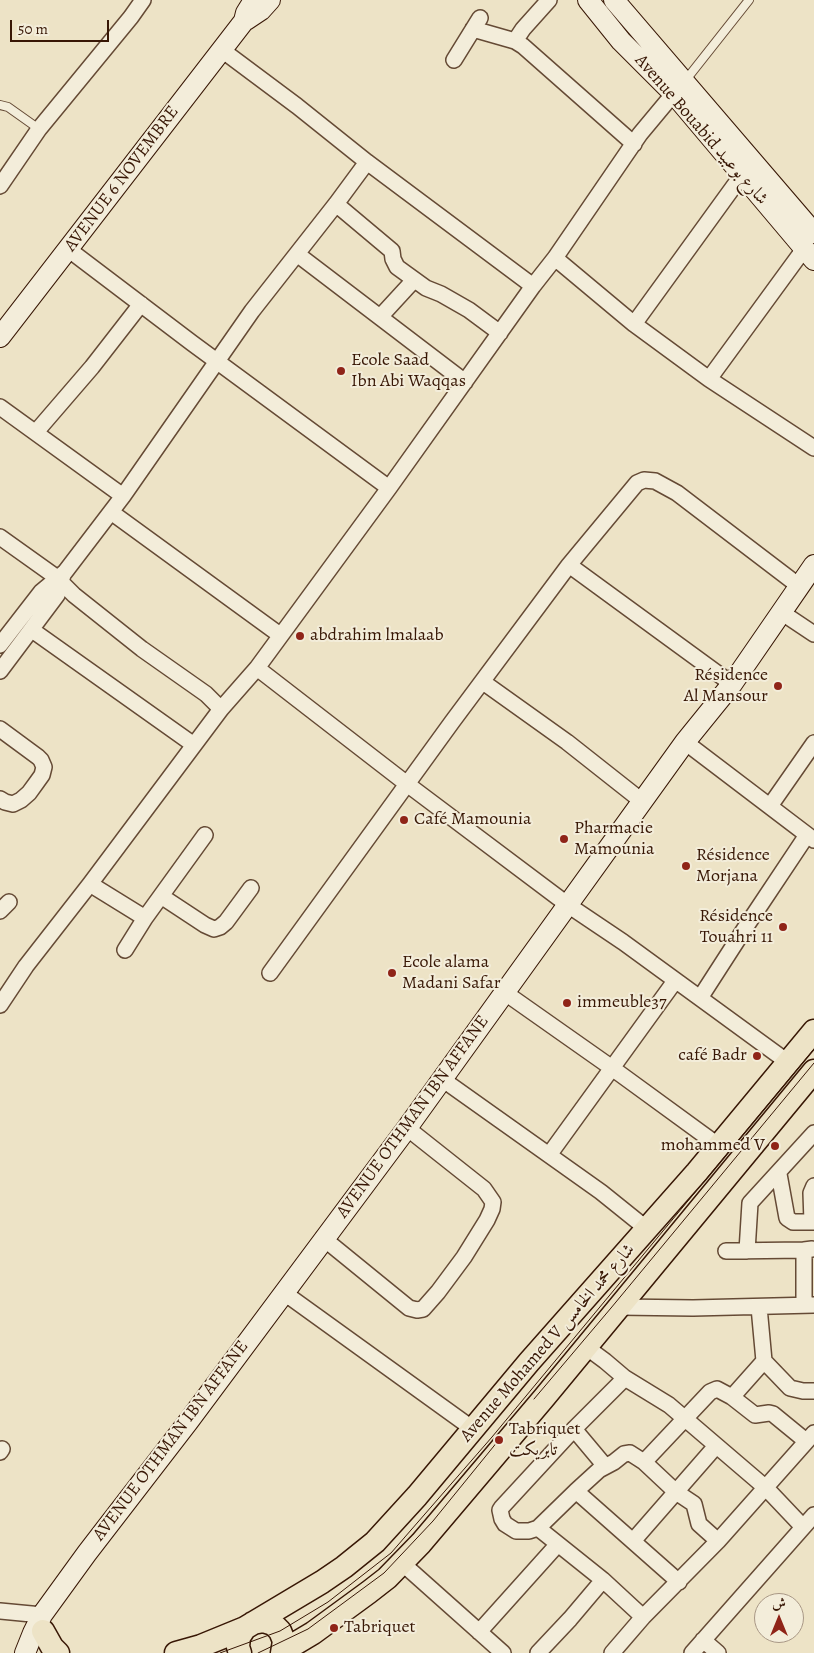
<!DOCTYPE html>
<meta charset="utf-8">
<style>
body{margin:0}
#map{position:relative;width:814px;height:1653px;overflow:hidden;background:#ede3c6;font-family:Alegreya,Amiri,serif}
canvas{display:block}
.north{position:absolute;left:754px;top:1593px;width:50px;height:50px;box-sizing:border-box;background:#f3edda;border:1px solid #a89785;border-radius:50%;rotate:0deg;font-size:14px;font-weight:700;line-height:20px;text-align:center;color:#381705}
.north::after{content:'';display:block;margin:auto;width:18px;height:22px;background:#8f2418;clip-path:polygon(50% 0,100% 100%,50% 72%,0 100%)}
.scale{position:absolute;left:10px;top:20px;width:99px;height:22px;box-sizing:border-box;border:2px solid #381705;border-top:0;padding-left:6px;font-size:15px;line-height:18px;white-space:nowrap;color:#381705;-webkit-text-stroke:4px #f3edda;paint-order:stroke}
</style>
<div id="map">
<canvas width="814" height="1653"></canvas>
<div class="north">ش</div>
<div class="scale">50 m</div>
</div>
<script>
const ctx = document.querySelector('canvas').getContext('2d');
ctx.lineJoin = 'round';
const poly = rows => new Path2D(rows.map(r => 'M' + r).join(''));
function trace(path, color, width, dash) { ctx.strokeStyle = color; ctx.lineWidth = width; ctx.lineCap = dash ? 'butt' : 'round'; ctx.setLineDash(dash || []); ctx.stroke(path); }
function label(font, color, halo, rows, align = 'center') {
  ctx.font = font + ' Alegreya,Amiri,serif'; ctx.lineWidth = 4; ctx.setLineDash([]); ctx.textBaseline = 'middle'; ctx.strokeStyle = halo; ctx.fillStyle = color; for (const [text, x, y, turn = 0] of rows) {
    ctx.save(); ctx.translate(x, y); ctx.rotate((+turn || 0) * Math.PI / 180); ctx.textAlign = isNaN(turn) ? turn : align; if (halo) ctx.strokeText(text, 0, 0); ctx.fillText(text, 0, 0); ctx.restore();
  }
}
const lane = poly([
 [685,81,749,0],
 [0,105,8,107,39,129]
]);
const street = poly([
 [473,29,515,41,523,46,634,144],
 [515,41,523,29,549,0],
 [222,50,297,106,367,162,533,286],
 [454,60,480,18],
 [0,186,39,129,131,17,143,0],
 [336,204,392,251,393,259,397,267,426,288,441,294,469,310,500,333],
 [68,249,192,343,389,488],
 [297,254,465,382],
 [555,258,634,324,709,379,814,448],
 [380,317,414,280],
 [634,324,742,175],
 [709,379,804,249],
 [0,407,123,496],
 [36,432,92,367,141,304],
 [111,512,280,635],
 [0,537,56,577,74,595,142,649,206,694,221,709],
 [569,565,732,684],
 [781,612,814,634],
 [32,630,194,745],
 [0,645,41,592,65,572,123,496,252,311,336,204,367,162],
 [257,668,407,784,568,905,623,942,789,1063],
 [0,671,57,595,63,575],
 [483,682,567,742,643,802],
 [0,729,38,757,41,760,44,767,42,775,37,782,29,793,21,800,13,804,5,802,0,799],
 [685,742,814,840],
 [770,806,814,743],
 [90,884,145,918],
 [161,896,205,925,214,929,220,927,226,922,251,888],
 [0,911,9,902],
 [125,950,145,918,205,835],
 [270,973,452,722,569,565,637,483,644,480,655,481,677,493,799,586],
 [504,992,612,1068,719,1146],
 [700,998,749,922,807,835],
 [0,1005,26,966,90,884,221,709,257,668,389,488,533,286,555,258,640,134,680,86],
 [442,1079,601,1192,647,1229],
 [549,1155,675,981],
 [779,1174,787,1218,793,1222,814,1222],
 [812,1222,811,1193,814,1186],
 [323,1238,409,1308,417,1310,423,1309,438,1292,464,1257,487,1220,492,1209,493,1202,484,1189,407,1128],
 [726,1251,804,1250],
 [747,1251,750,1203,814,1133],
 [283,1292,473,1429],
 [804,1305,804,1250,812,1249],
 [619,1307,693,1308,814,1305],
 [759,1307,764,1361,790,1388,803,1391,814,1391],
 [586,1347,605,1361,625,1378,669,1405,766,1488,803,1527],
 [625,1378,574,1429,502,1507,500,1510,502,1519,505,1524,516,1531,529,1531,538,1528,576,1491,599,1470,614,1462,624,1454,630,1453,644,1462,676,1492,694,1504,699,1524,718,1541],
 [732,1397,755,1415,769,1413,773,1414,806,1441],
 [574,1429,605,1466],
 [0,1452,2,1449],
 [644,1462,710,1392,717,1389,732,1397,764,1361],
 [576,1491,679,1582],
 [538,1528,603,1580,643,1617],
 [633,1541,716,1446],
 [402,1563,503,1653],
 [0,1611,42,1615],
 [479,1632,558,1544],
 [703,1640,718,1653],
 [538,1653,570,1619,603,1580],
 [612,1653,643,1617,718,1541,814,1433],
 [692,1653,814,1515]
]);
const secondary = poly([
 [588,0,621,41,674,94,814,260],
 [614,0,814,233],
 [246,20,261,10,270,0],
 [0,337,244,21,246,13,254,0],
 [25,1653,33,1633,42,1615,87,1553,188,1422,407,1128,685,742,732,684,814,565]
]);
const primary = poly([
 [253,1623,263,1621,273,1624,280,1631,284,1641,282,1653],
 [43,1631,52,1647,58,1653],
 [283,1651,313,1633,369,1592,387,1578,421,1543,543,1399,814,1071],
 [176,1653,201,1646,245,1628],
 [240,1653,238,1647,239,1637,245,1628,322,1582,344,1567,375,1542,417,1496,529,1362,697,1172,814,1031]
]);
trace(lane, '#654a35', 10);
trace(street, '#654a35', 18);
trace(secondary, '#381705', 22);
trace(primary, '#381705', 25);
trace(lane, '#f3edda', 8);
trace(street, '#f3edda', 15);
trace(secondary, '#f3edda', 20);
trace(primary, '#ede3c6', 22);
trace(poly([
 [534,1399,611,1308,814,1063],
 [220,1653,280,1631,328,1602,391,1553,492,1437,814,1049],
 [258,1653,308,1629,384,1573,433,1521,498,1441]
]), '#381705', 1);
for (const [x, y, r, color] of [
 [341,371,5,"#8f2418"],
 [300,636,5,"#8f2418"],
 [778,686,5,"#8f2418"],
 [404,820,5,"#8f2418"],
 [564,839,5,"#8f2418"],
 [686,866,5,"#8f2418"],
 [783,927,5,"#8f2418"],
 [392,973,5,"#8f2418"],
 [567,1003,5,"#8f2418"],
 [757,1056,5,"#8f2418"],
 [775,1146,5,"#8f2418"],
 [499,1440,5,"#8f2418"],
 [334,1628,5,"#8f2418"]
]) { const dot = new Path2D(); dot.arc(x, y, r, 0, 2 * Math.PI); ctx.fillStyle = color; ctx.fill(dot); trace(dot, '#f3edda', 2); }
label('18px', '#381705', '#f3edda', [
 ["Avenue Bouabid شارع بوعبيد",701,130,49],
 ["AVENUE 6 NOVEMBRE",122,179,-53],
 ["AVENUE OTHMAN IBN AFFANE",413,1117,-54],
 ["Avenue Mohamed V شارع محمد الخامس",548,1343,-49],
 ["AVENUE OTHMAN IBN AFFANE",171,1441,-53]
]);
label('18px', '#381705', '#f3edda', [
 ["Ecole Saad",351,361],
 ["Ibn Abi Waqqas",351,382],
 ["abdrahim lmalaab",310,636],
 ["Résidence",768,676,"right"],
 ["Al Mansour",768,697,"right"],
 ["Café Mamounia",414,820],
 ["Pharmacie",574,829],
 ["Mamounia",574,850],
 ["Résidence",696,856],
 ["Morjana",696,877],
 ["Résidence",773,917,"right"],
 ["Touahri 11",773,938,"right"],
 ["Ecole alama",402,963],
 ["Madani Safar",402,984],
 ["immeuble37",577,1003],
 ["café Badr",747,1056,"right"],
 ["mohammed V",765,1146,"right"],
 ["Tabriquet",509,1430],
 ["تابريكت",509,1451],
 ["Tabriquet",344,1628]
], 'left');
</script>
